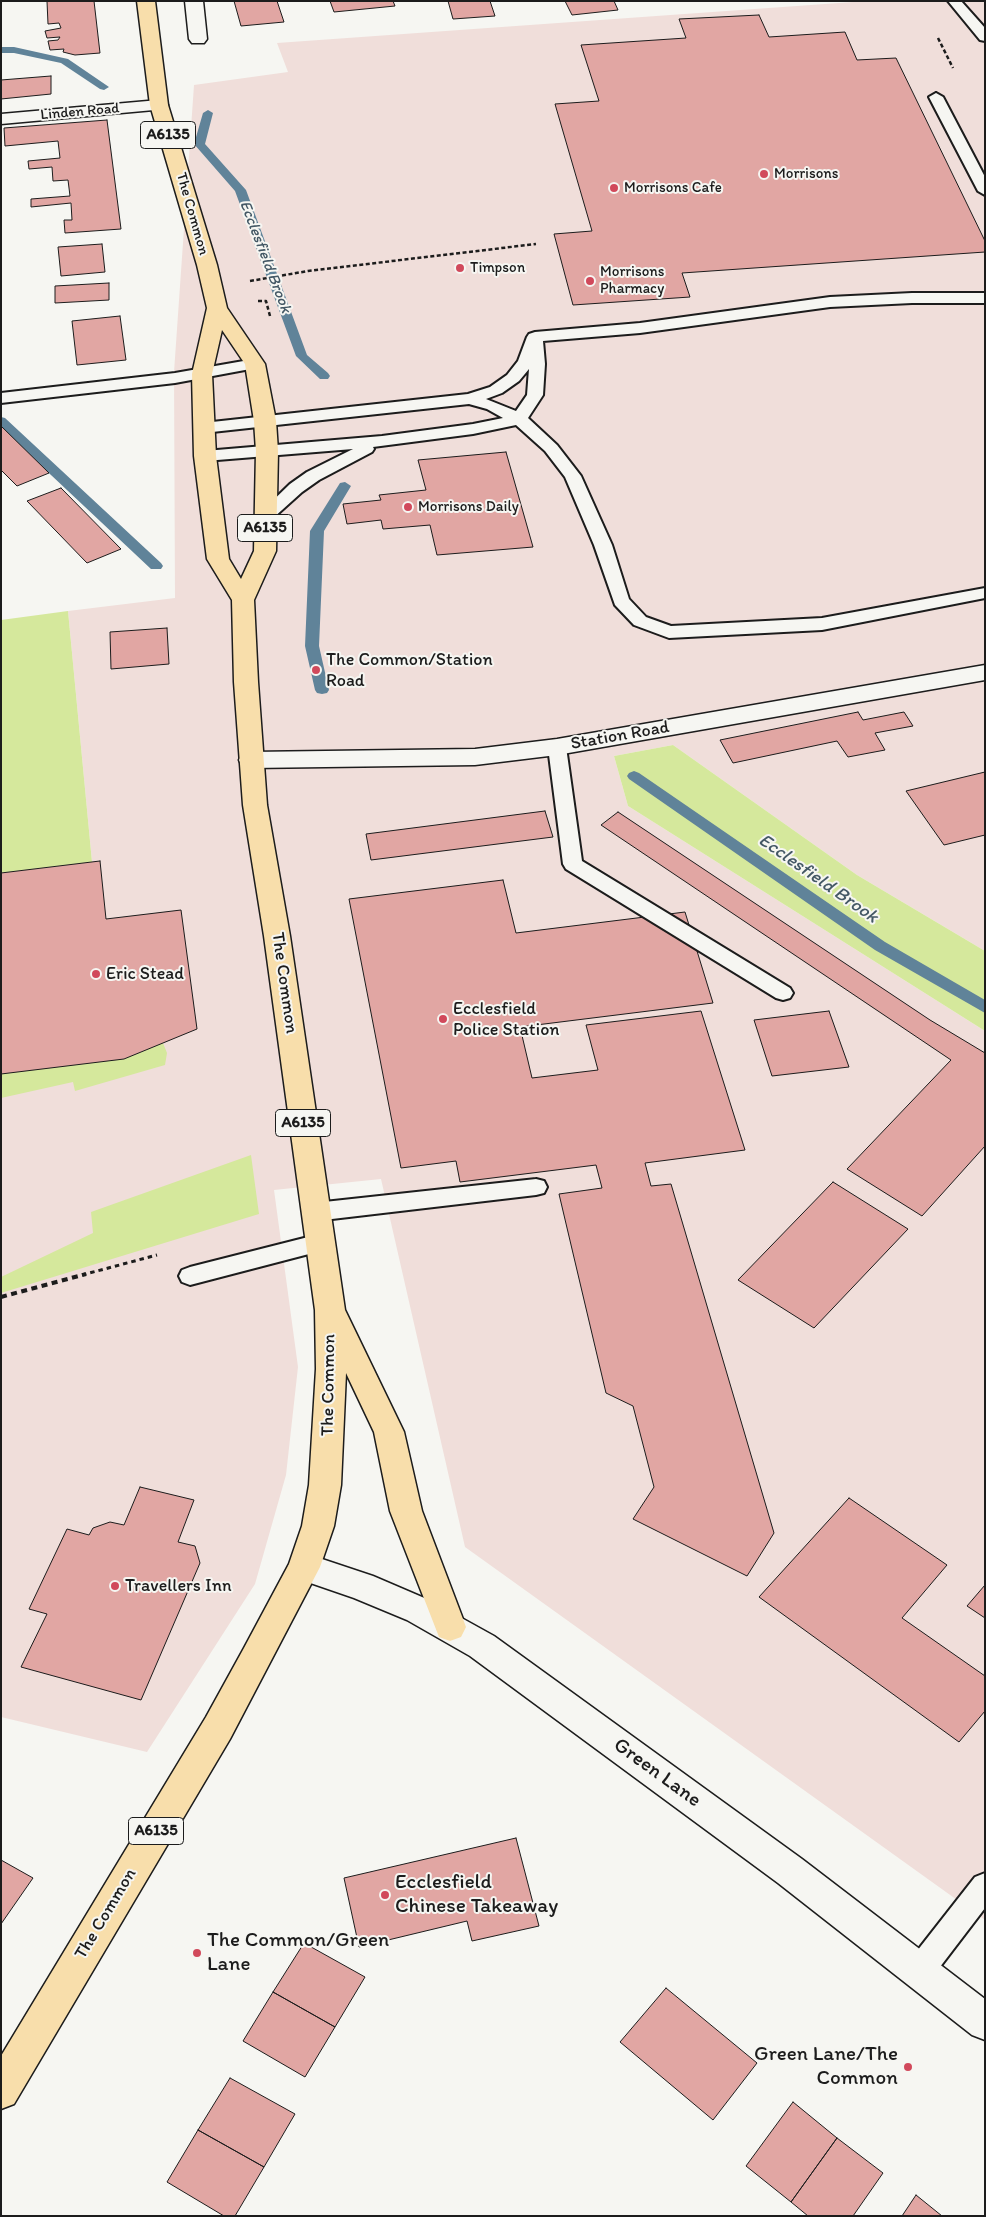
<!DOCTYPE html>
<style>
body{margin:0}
#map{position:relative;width:986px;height:2217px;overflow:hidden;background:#f6f6f2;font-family:Itim,sans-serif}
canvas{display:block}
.frame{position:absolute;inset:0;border:2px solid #1c1c1c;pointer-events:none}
</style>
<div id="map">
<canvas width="986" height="2217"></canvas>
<div class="frame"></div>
</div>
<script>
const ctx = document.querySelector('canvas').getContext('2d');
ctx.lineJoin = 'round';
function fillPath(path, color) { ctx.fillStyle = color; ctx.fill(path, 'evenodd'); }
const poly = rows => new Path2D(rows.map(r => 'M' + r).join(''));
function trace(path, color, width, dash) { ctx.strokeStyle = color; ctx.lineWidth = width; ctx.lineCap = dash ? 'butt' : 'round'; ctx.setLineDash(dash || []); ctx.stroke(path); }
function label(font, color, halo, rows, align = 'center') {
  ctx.font = font + ' Itim,sans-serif'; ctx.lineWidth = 4; ctx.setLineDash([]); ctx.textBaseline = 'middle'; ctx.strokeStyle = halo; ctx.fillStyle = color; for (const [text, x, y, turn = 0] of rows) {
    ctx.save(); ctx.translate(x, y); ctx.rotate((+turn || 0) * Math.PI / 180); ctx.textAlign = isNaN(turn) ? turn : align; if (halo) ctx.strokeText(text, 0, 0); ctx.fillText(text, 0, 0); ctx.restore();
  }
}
fillPath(poly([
 [867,1,985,1,985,951,857,875,673,745,614,756,628,806,985,1031,985,1920,465,1547,381,1179,274,1190,298,1367,286,1475,255,1584,147,1752,1,1717,1,873,92,862,68,611,175,598,174,372,194,85,288,72,277,43]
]), '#f0deda');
fillPath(poly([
 [68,611,92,862,1,873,1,620],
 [673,745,857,875,985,951,985,1031,628,806,614,756],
 [163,1043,167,1053,165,1065,75,1091,73,1082,1,1098,1,1074,124,1059],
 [251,1155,259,1214,1,1293,1,1277,93,1233,91,1212]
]), '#d5e89c');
fillPath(poly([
 [1,47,14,47,68,59,109,87,104,90,100,89,61,63,14,53,1,53,1,47],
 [208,110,213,113,205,144,246,190,307,355,328,373,330,376,328,379,320,379,296,356,235,191,194,144,203,113,208,110],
 [1,417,5,418,161,563,163,566,161,569,151,569,1,428,1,417],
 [345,482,351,486,324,531,319,646,329,690,327,693,322,694,317,693,315,690,305,646,310,531,340,483,345,482],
 [634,771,639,773,885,942,985,1000,985,1013,875,950,629,779,627,776,629,773,634,771]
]), '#608399');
const building = poly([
 [47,1,94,1,100,53,75,55,63,52,64,49,50,50,48,41,58,40,60,37,47,38,45,31,61,28,59,23,48,24,47,1],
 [234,1,277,1,284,22,241,26,234,1],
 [330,1,393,1,395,6,334,12,330,1],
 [448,1,490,1,495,16,453,19,448,1],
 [565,1,614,1,618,10,572,15,565,1],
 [759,15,769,37,845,32,857,60,896,58,985,241,985,252,682,273,690,297,573,305,554,234,592,231,555,104,599,101,581,45,686,38,679,19,759,15],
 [51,76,51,94,1,99,1,80,51,76],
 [107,120,121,229,65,233,64,220,72,220,71,203,31,207,31,199,70,196,68,180,53,181,52,167,29,169,28,161,60,158,58,141,5,146,4,128,107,120],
 [102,244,105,272,61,276,58,247,102,244],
 [109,283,109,300,55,303,55,286,109,283],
 [120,316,126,360,77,365,72,321,120,316],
 [1,426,49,473,17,486,1,470,1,426],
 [506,452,533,547,437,555,430,525,383,529,381,520,347,524,343,504,381,500,379,495,426,490,418,460,506,452],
 [61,488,121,549,87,563,27,501,61,488],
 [167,628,169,664,111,669,110,632,167,628],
 [858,712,863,720,904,712,913,726,875,733,885,750,848,757,837,741,733,763,720,740,858,712],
 [985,772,985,835,944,845,906,791,985,772],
 [545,811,553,837,371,860,366,834,545,811],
 [618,812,930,1020,985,1053,985,1146,922,1216,847,1169,951,1060,601,825,618,812],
 [100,861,106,919,181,910,197,1029,124,1059,1,1074,1,873,100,861],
 [503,880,516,933,685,912,713,1003,520,1027,532,1078,598,1070,586,1025,701,1011,745,1150,645,1163,651,1186,671,1184,774,1533,747,1576,633,1519,654,1487,633,1406,606,1393,559,1194,602,1188,596,1165,460,1182,456,1161,401,1168,349,899,503,880],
 [829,1011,849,1067,772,1076,754,1020,829,1011],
 [833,1182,908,1229,814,1328,738,1280,833,1182],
 [140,1487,194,1500,178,1542,195,1546,200,1563,141,1700,21,1667,47,1614,29,1609,67,1529,89,1535,93,1528,110,1522,124,1525,140,1487],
 [849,1498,947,1565,902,1618,985,1676,985,1711,959,1742,759,1597,849,1498],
 [985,1585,985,1618,967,1606,985,1585],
 [516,1838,539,1926,472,1941,467,1921,359,1947,344,1878,516,1838],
 [1,1860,33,1878,1,1924,1,1860],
 [304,1943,365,1977,335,2027,273,1992,304,1943],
 [666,1988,757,2063,713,2120,620,2042,666,1988],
 [273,1992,335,2027,305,2077,243,2041,273,1992],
 [230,2078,295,2114,264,2167,198,2130,230,2078],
 [793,2102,837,2138,791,2202,746,2166,793,2102],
 [198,2130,264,2167,235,2216,224,2216,167,2182,198,2130],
 [837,2138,883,2173,853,2216,808,2216,791,2202,837,2138],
 [916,2195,942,2216,902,2216,916,2195]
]);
fillPath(building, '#e1a6a3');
trace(building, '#1c1c1c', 1);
const service = poly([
 [948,1,961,1,985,28,985,41,980,40,948,1],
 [936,93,943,97,985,177,985,195,978,191,929,97,936,93],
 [912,293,985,293,985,303,912,303,830,307,640,333,543,341,545,364,543,395,528,418,557,445,581,476,612,545,629,599,646,617,671,626,822,618,985,588,985,598,822,630,669,638,634,625,615,605,594,545,565,477,545,451,516,425,473,434,373,447,374,449,372,452,319,480,302,492,272,519,266,520,260,519,258,515,290,484,307,472,353,449,205,461,199,459,197,456,199,453,205,451,382,436,473,424,503,418,487,409,469,404,203,433,197,431,195,428,197,425,203,423,468,394,490,387,507,375,518,361,527,337,529,334,535,332,640,323,830,297,912,293],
 [529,369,527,395,516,411,486,399,502,393,519,381,529,369],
 [255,359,261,361,263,364,261,367,175,383,1,403,1,393,175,373,255,359],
 [557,741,564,743,566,747,582,861,790,988,793,993,790,998,783,1000,776,998,566,869,563,864,548,747,550,743,557,741],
 [536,1179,544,1181,547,1187,544,1193,536,1195,315,1221,307,1218,304,1212,307,1206,315,1203,536,1179],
 [320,1234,328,1237,331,1243,328,1249,190,1285,182,1282,179,1276,182,1270,190,1267,320,1234],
 [985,1873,985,1908,930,1980,920,1983,910,1980,906,1970,910,1960,975,1877,985,1873]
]);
const minor = poly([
 [185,1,203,1,207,39,204,43,192,43,189,39,185,1],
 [159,100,165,101,168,105,165,109,1,124,1,114,159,100],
 [985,665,985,680,557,755,475,765,251,768,242,766,239,760,242,754,251,752,475,749,557,739,985,665]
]);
const secondary = poly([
 [304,1553,373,1576,429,1600,494,1636,802,1859,985,1999,985,2040,972,2035,778,1883,470,1656,407,1620,354,1598,293,1577,288,1567,293,1557,304,1553]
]);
const primary = poly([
 [137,1,155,1,168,105,217,265,227,308,265,364,276,421,278,451,276,551,254,600,258,682,267,805,290,936,345,1310,404,1432,422,1511,466,1627,461,1637,450,1641,439,1637,390,1511,374,1432,346,1373,341,1485,334,1526,320,1567,230,1739,14,2104,1,2109,1,2056,206,1717,244,1648,289,1564,302,1526,309,1485,316,1369,315,1310,264,936,243,805,234,682,232,600,207,559,194,456,192,374,207,308,197,265,150,105,137,1],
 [222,330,245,364,254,421,256,451,254,551,241,579,229,559,216,456,212,374,222,330]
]);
trace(service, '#1c1c1c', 4);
trace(minor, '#1c1c1c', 3);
trace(secondary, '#1c1c1c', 3);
trace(primary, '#1c1c1c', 3);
trace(poly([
 [938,38,953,68],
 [250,281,308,271,536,244],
 [258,301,266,301,270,316]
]), '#1c1c1c', 2.5, [4, 2.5]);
trace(poly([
 [82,1275,157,1255]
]), '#1c1c1c', 3, [4.5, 4]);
trace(poly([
 [1,1297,86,1274]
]), '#1c1c1c', 4, [6, 4.5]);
fillPath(service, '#f6f6f2');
fillPath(minor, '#f6f6f2');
fillPath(secondary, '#f6f6f2');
fillPath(primary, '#f8deab');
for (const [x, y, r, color] of [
 [764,174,5,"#d1495b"],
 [614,188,5,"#d1495b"],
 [460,268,5,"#d1495b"],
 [590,281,5,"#d1495b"],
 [408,507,5,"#d1495b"],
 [316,670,5,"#d1495b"],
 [96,974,5,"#d1495b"],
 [443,1019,5,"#d1495b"],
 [115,1586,5,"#d1495b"],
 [385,1895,5,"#d1495b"],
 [197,1953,5,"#d1495b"],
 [908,2067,5,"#d1495b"]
]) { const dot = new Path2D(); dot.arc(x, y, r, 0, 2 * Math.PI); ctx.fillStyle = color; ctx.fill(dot); trace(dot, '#f6f6f2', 2); }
label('15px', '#1c1c1c', '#f6f6f2', [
 ["Linden Road",80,112,-5],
 ["The Common",192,214,74]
]);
label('15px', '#1c1c1c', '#f6f6f2', [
 ["Morrisons",774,174],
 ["Morrisons Cafe",624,188],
 ["Timpson",470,268],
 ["Morrisons",600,272],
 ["Pharmacy",600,289],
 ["Morrisons Daily",418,507]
], 'left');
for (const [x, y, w] of [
 [168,135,55],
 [265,528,55],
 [303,1123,55],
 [156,1831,55]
]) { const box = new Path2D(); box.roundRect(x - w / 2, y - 13.5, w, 27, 4); ctx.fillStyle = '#f6f6f2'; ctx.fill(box); trace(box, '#1c1c1c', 1); }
label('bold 16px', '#1c1c1c', null, [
 ["A6135",168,135],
 ["A6135",265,528],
 ["A6135",303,1123],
 ["A6135",156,1831]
]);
label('italic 16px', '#445865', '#f6f6f2', [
 ["Ecclesfield Brook",265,257,69]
]);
label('18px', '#1c1c1c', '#f6f6f2', [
 ["The Common/Station",326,660],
 ["Road",326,681],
 ["Eric Stead",106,974],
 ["Ecclesfield",453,1009],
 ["Police Station",453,1030],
 ["Travellers Inn",125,1586]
], 'left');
label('18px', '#1c1c1c', '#f6f6f2', [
 ["Station Road",620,736,-10],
 ["The Common",284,983,82],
 ["The Common",329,1385,-89],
 ["The Common",106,1914,-59]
]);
label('italic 19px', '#445865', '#f6f6f2', [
 ["Ecclesfield Brook",818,879,35]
]);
label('21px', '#1c1c1c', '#f6f6f2', [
 ["Green Lane",657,1773,36]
]);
label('21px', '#1c1c1c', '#f6f6f2', [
 ["Ecclesfield",395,1883],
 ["Chinese Takeaway",395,1907],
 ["The Common/Green",207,1941],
 ["Lane",207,1965],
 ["Green Lane/The",898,2055,"right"],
 ["Common",898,2079,"right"]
], 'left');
</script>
